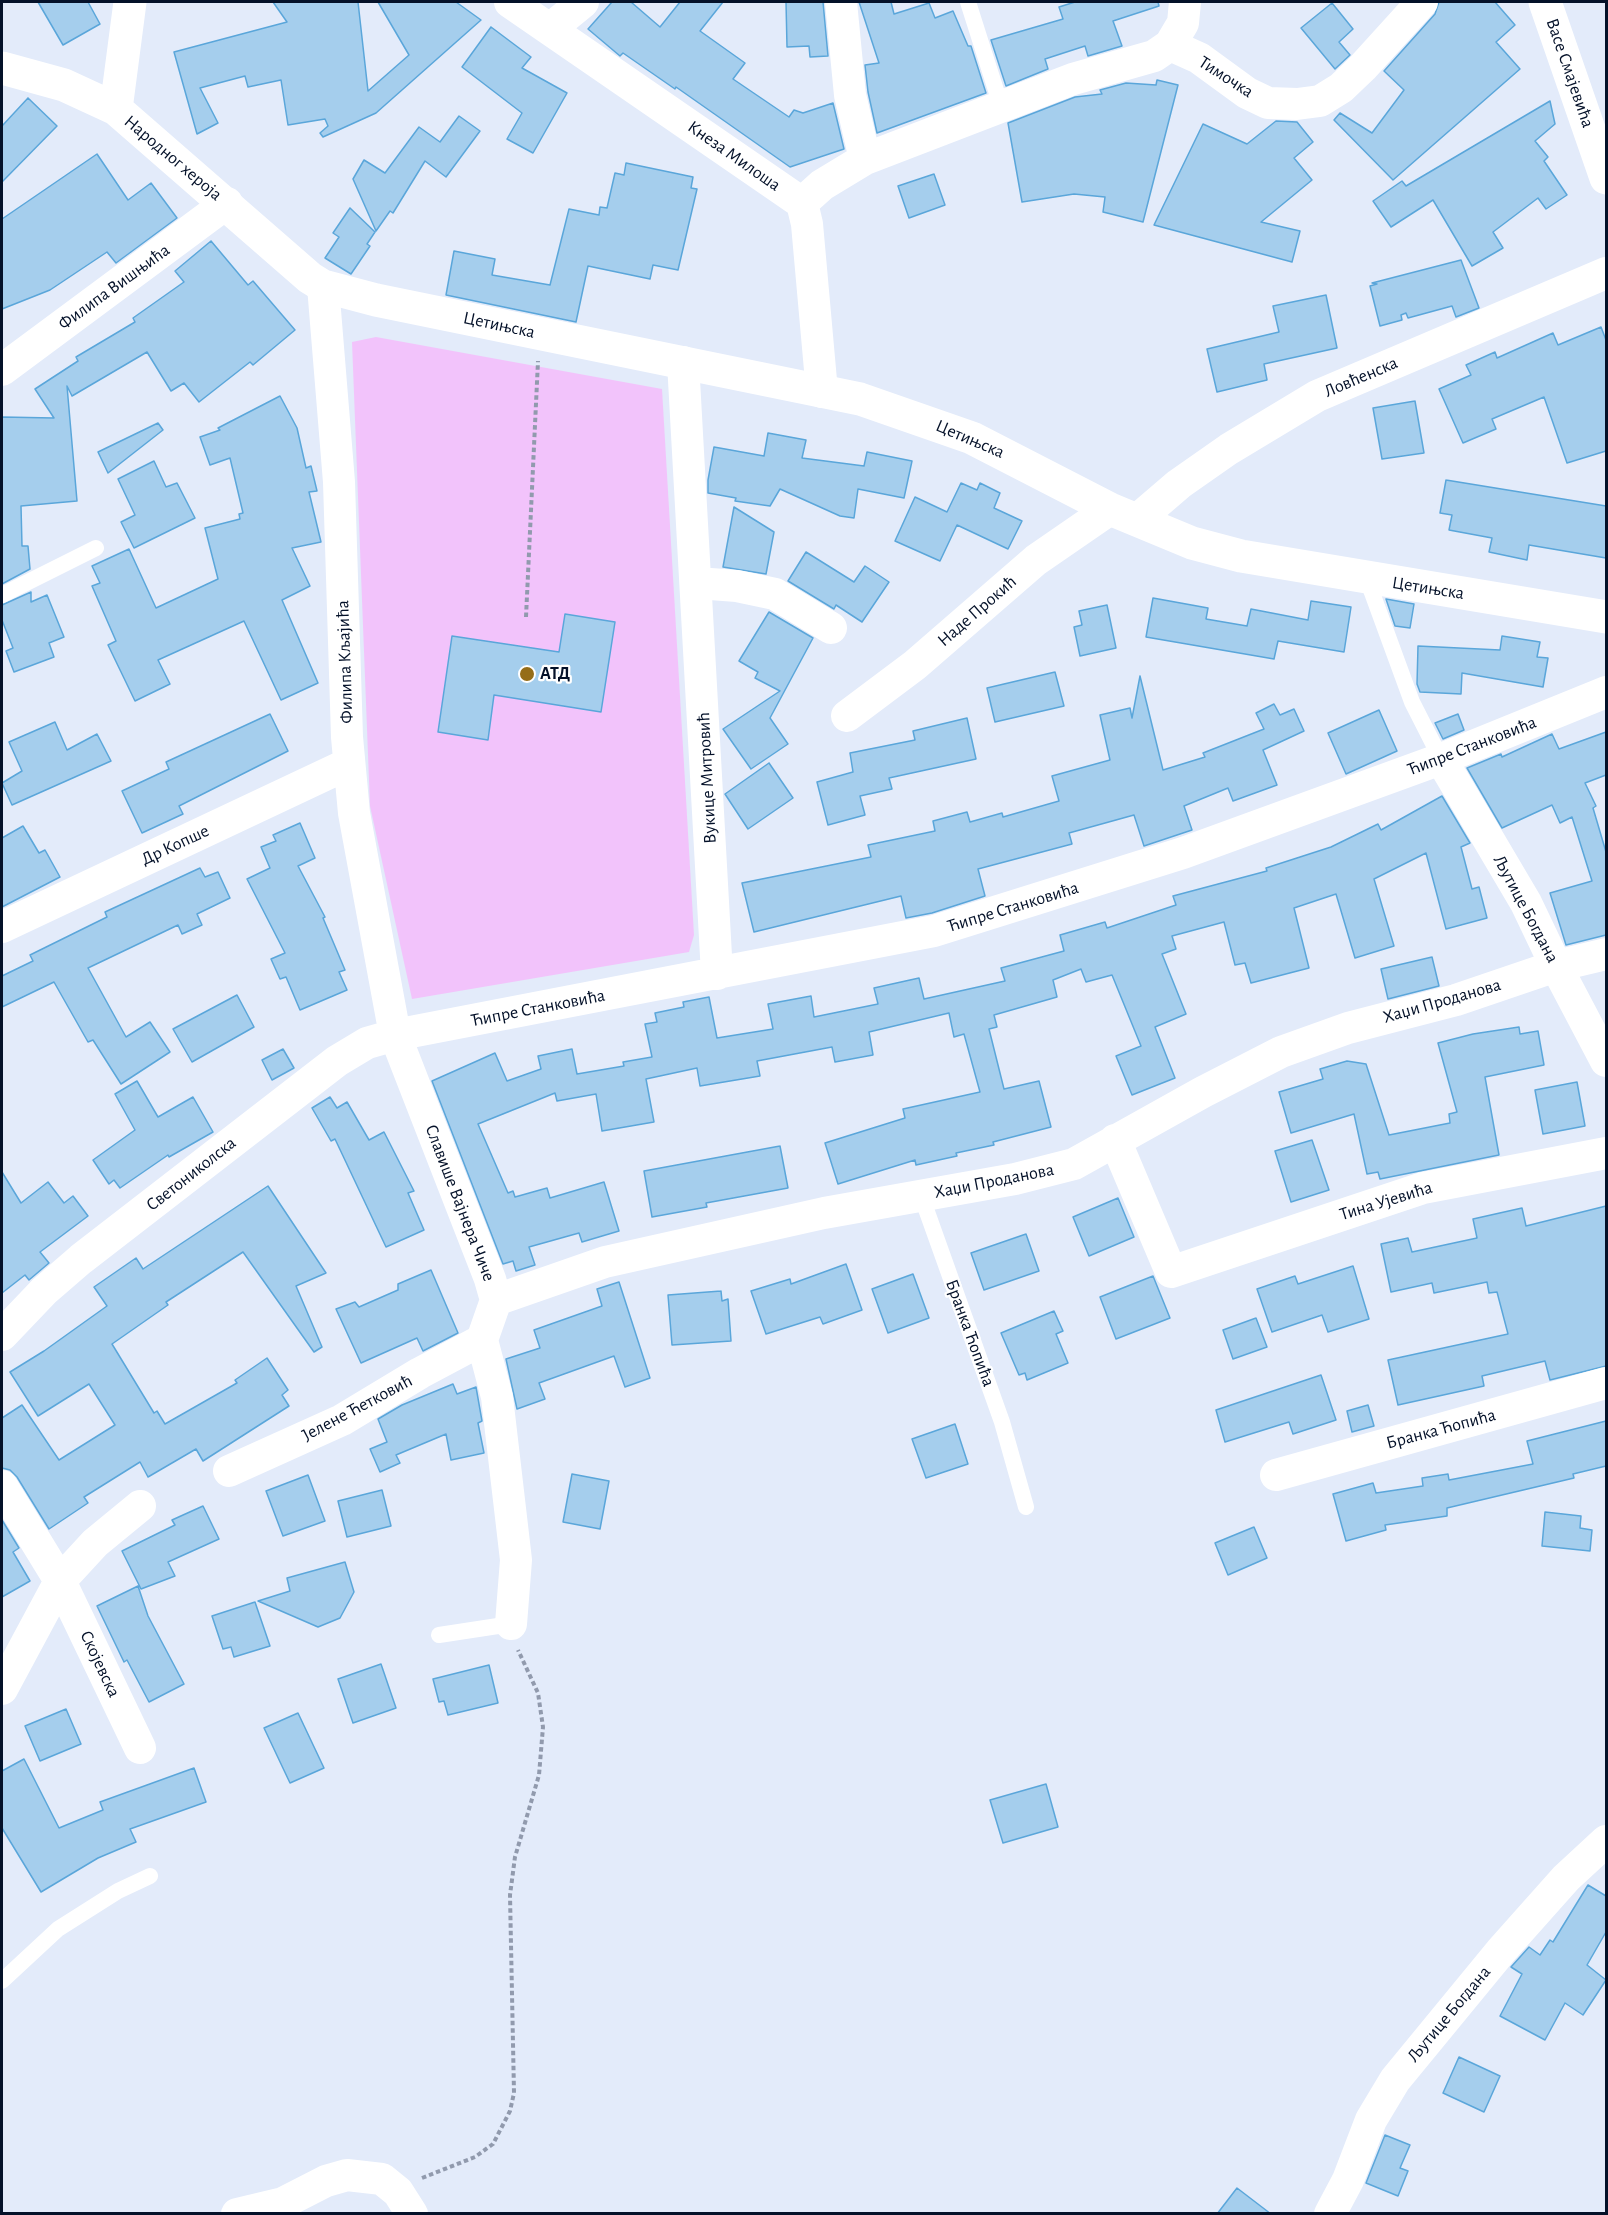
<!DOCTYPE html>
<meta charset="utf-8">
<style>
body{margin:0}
#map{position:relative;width:1608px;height:2215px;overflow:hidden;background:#e3ebfa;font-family:"Alegreya Sans",sans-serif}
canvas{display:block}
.frame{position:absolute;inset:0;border:3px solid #041129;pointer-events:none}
</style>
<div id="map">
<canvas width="1608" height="2215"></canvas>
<div class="frame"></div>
</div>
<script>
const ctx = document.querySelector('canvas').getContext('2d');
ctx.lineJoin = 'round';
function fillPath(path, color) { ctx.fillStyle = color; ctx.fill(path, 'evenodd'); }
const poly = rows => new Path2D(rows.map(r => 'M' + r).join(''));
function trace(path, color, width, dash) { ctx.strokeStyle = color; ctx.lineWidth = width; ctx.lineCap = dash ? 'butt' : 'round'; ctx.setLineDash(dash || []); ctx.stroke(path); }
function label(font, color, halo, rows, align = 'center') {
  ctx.font = font + ' "Alegreya Sans",sans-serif'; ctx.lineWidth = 4.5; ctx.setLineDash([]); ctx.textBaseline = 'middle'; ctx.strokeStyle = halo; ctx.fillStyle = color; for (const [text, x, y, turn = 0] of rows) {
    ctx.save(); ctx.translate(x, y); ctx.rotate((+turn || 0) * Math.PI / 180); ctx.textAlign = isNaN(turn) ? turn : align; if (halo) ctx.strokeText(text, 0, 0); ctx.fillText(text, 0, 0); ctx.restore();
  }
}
fillPath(poly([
 [376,337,662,389,694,935,689,952,412,999,370,806,352,342]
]), '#f2c3fb');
const building = poly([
 [38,2,88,2,100,24,63,45,38,2],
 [273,2,358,2,368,91,409,55,378,2,456,2,481,20,376,113,323,137,320,133,328,126,325,119,288,125,281,80,248,87,245,76,200,88,218,123,197,134,174,52,287,22,273,2],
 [612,2,631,2,660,27,680,2,723,2,700,31,745,63,733,79,789,117,794,110,803,113,833,103,844,149,790,167,676,87,675,89,623,53,620,56,588,29,612,2],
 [786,2,823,2,828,56,810,57,809,46,787,47,786,2],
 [859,2,891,2,894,14,929,3,935,18,953,11,968,46,971,46,986,93,877,133,868,92,865,65,879,63,859,2],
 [1075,2,1158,2,1159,6,1113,21,1122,46,1088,56,1085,46,1045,59,1048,69,1006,86,991,40,1063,19,1059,7,1075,2],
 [1439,2,1495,2,1515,25,1496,42,1520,69,1393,180,1334,120,1340,113,1372,133,1404,90,1384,71,1435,14,1439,2],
 [1332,3,1353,29,1339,42,1350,55,1335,69,1301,28,1332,3],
 [491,27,531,57,522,68,567,93,533,153,507,139,522,113,462,67,491,27],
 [1157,80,1178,85,1143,222,1103,212,1105,197,1074,194,1022,202,1008,123,1075,97,1102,94,1100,90,1126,83,1156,85,1157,80],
 [28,98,57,126,2,182,2,126,28,98],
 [1550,101,1555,124,1535,141,1548,157,1544,161,1567,195,1546,209,1538,198,1493,232,1503,248,1472,266,1433,200,1391,227,1373,201,1402,181,1406,186,1550,101],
 [459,116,480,131,446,177,425,161,393,213,390,211,376,231,353,179,364,160,385,173,419,127,440,142,459,116],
 [1276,121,1297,122,1313,142,1294,158,1312,180,1261,222,1300,231,1292,262,1154,225,1203,124,1247,144,1276,121],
 [97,154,128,200,151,183,177,218,116,263,107,252,50,290,2,309,2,219,97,154],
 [626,163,693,177,691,188,697,189,678,270,653,265,650,279,588,266,576,322,446,295,454,251,495,259,492,275,550,285,569,209,599,215,600,207,607,208,615,173,624,175,626,163],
 [934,174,945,205,909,218,898,186,934,174],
 [350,208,375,232,367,244,370,246,351,274,325,258,339,237,333,233,350,208],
 [211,241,248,285,253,281,295,330,253,365,250,362,199,402,184,383,171,391,147,352,72,396,67,386,77,501,21,506,22,546,28,546,30,569,2,584,2,417,54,418,35,389,78,361,76,357,135,322,133,318,184,282,175,271,211,241],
 [1461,260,1479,308,1456,317,1452,306,1408,318,1406,313,1401,315,1402,320,1380,326,1370,286,1377,284,1372,283,1461,260],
 [1326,295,1337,348,1264,364,1267,380,1217,392,1207,349,1279,332,1273,306,1326,295],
 [1601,327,1606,340,1606,451,1567,463,1544,397,1492,419,1496,429,1463,443,1439,389,1471,375,1466,365,1495,352,1497,358,1553,333,1558,345,1601,327],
 [280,396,297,428,306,468,311,466,317,491,309,492,321,542,292,548,310,586,282,600,318,683,281,700,244,621,158,660,170,684,135,701,108,645,116,641,92,586,100,583,92,566,129,549,156,608,218,579,205,528,240,519,239,514,243,513,230,458,210,465,200,437,220,430,218,428,280,396],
 [1415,401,1424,453,1382,459,1373,408,1415,401],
 [158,423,163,430,108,473,98,452,158,423],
 [768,433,806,440,802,458,864,466,867,452,912,461,904,498,858,489,854,518,840,516,780,489,770,506,735,501,736,498,708,493,708,480,714,447,764,456,768,433],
 [154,461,166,487,177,483,195,518,134,548,121,522,135,515,118,479,154,461],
 [1446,480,1606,506,1606,558,1529,545,1527,560,1489,552,1492,538,1449,530,1452,515,1440,513,1446,480],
 [961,483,977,490,980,483,1000,493,994,508,1022,521,1008,549,957,525,940,561,895,541,915,497,947,512,961,483],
 [734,507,774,532,766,574,723,567,734,507],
 [806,552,854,582,865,566,889,582,862,622,836,605,834,609,788,581,806,552],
 [31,592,31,602,47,595,64,637,49,643,54,657,14,672,6,651,13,648,2,620,2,605,31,592],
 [1153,598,1208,608,1206,619,1247,626,1251,609,1308,620,1311,601,1351,607,1344,652,1278,641,1274,659,1146,637,1153,598],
 [1386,599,1414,604,1410,628,1395,626,1386,599],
 [1107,605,1116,648,1080,656,1074,627,1082,625,1079,611,1107,605],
 [769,612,813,638,770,718,788,744,751,769,723,729,780,691,755,678,758,672,739,661,769,612],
 [565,614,615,622,601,712,494,695,488,740,438,732,452,636,559,652,565,614],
 [1502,636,1540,642,1537,657,1548,658,1543,687,1462,673,1461,694,1420,692,1417,684,1418,646,1500,650,1502,636],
 [1055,672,1064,706,995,722,987,688,1055,672],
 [1140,676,1163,770,1205,757,1203,753,1264,729,1256,713,1274,704,1280,715,1294,709,1304,731,1263,750,1277,785,1233,801,1228,788,1184,806,1192,830,1144,846,1134,815,1069,833,1072,844,978,869,985,896,932,913,906,918,901,896,754,932,742,883,871,857,868,845,935,831,933,821,967,812,970,822,1002,813,1003,817,1059,801,1052,776,1110,760,1100,715,1130,708,1132,718,1140,676],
 [1379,710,1397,751,1346,774,1328,733,1379,710],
 [270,714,288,751,179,806,183,814,142,833,122,791,169,769,166,762,270,714],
 [1458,714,1464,730,1443,739,1435,723,1458,714],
 [967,718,976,759,889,778,892,789,860,796,865,815,828,825,817,782,853,772,850,753,915,740,913,731,967,718],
 [55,722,67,750,97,734,111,761,12,805,2,783,22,771,9,742,55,722],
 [1606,732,1606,775,1585,783,1596,806,1593,808,1606,852,1606,935,1566,945,1550,893,1592,881,1572,817,1560,823,1552,805,1502,828,1467,768,1501,754,1502,757,1552,734,1559,749,1606,732],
 [769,763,793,798,748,829,725,794,769,763],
 [1442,796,1470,843,1461,847,1472,889,1479,887,1487,918,1446,929,1426,853,1374,879,1394,946,1355,958,1336,894,1294,908,1309,968,1251,983,1245,963,1235,965,1224,922,1172,936,1176,949,1162,954,1186,1014,1155,1027,1175,1078,1132,1095,1116,1056,1141,1046,1112,975,1086,982,1081,969,1053,980,1057,997,994,1015,997,1027,989,1029,1004,1089,1039,1081,1051,1127,993,1142,994,1145,956,1153,957,1156,916,1165,915,1160,838,1184,825,1143,905,1118,903,1109,980,1092,964,1034,954,1037,949,1013,869,1032,873,1055,835,1062,832,1047,757,1061,760,1076,700,1086,697,1068,646,1079,654,1122,602,1131,596,1094,557,1101,555,1093,478,1124,508,1193,513,1191,515,1197,547,1188,550,1198,604,1182,619,1231,582,1242,579,1233,529,1247,535,1265,516,1271,513,1261,503,1264,432,1081,495,1053,507,1081,541,1069,538,1056,572,1049,577,1074,624,1066,623,1062,652,1057,645,1024,657,1022,655,1013,684,1007,683,1002,709,997,717,1038,773,1029,768,1004,811,996,814,1017,878,1004,874,988,919,978,924,999,1005,981,1001,968,1064,951,1060,935,1105,922,1107,928,1176,905,1173,896,1267,871,1266,868,1331,847,1378,824,1381,830,1442,796],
 [300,823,315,858,298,866,325,917,323,918,345,970,339,972,347,990,300,1010,286,977,280,979,271,959,285,953,247,879,270,868,261,847,276,841,273,835,300,823],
 [23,826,39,853,45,850,60,877,2,907,2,838,23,826],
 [200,868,205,877,218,872,230,898,197,914,202,925,182,934,178,925,88,968,126,1037,150,1022,170,1052,121,1084,93,1040,88,1042,54,982,2,1007,2,976,33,961,30,955,107,917,105,912,200,868],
 [1432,957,1439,986,1388,999,1381,969,1432,957],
 [237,995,254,1027,192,1062,173,1029,237,995],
 [1519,1027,1520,1034,1538,1031,1544,1065,1485,1077,1499,1155,1380,1179,1378,1172,1367,1174,1354,1114,1291,1133,1279,1092,1323,1079,1320,1069,1347,1061,1366,1064,1389,1135,1450,1123,1449,1114,1457,1112,1438,1043,1473,1034,1519,1027],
 [283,1049,294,1068,272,1080,262,1060,283,1049],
 [137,1081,158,1117,193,1097,213,1132,169,1157,168,1155,120,1188,114,1180,109,1184,93,1160,135,1130,115,1094,137,1081],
 [1577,1082,1585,1126,1543,1134,1535,1090,1577,1082],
 [330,1097,337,1108,347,1102,369,1140,384,1132,414,1191,408,1193,424,1230,386,1247,335,1139,331,1141,312,1108,330,1097],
 [1312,1140,1329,1190,1291,1202,1275,1151,1312,1140],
 [780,1146,788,1188,706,1203,707,1207,652,1217,644,1171,780,1146],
 [2,1172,21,1203,48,1182,64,1203,73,1196,88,1216,40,1252,49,1263,29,1280,25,1275,2,1293,2,1172],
 [268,1186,326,1273,296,1286,322,1347,314,1352,243,1252,166,1302,168,1305,112,1344,154,1413,157,1411,165,1424,237,1383,235,1380,267,1358,288,1390,282,1395,289,1406,203,1461,196,1449,148,1477,140,1462,84,1497,88,1503,49,1529,17,1477,10,1470,2,1468,2,1418,22,1405,59,1460,115,1425,89,1384,38,1416,10,1372,44,1351,107,1306,94,1287,136,1258,143,1269,268,1186],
 [1118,1198,1134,1237,1089,1256,1073,1217,1118,1198],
 [1606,1206,1606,1366,1550,1380,1545,1361,1482,1376,1484,1386,1398,1405,1388,1360,1508,1334,1497,1292,1489,1293,1487,1282,1434,1293,1432,1283,1391,1292,1381,1244,1408,1238,1412,1252,1477,1238,1473,1219,1522,1208,1526,1226,1606,1206],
 [1026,1234,1039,1271,984,1290,971,1253,1026,1234],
 [846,1264,862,1310,823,1324,820,1317,766,1334,751,1291,790,1279,791,1284,846,1264],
 [1353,1266,1369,1319,1328,1332,1322,1315,1272,1332,1257,1289,1295,1276,1298,1284,1353,1266],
 [431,1270,458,1333,423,1351,417,1338,361,1363,336,1309,355,1302,359,1307,398,1290,398,1284,431,1270],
 [913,1274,929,1318,888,1333,872,1289,913,1274],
 [1153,1276,1170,1318,1116,1339,1100,1297,1153,1276],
 [619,1282,650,1378,625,1387,614,1356,539,1383,545,1399,517,1409,506,1359,540,1348,534,1330,602,1306,597,1289,619,1282],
 [721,1291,722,1301,728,1299,731,1341,672,1345,668,1295,721,1291],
 [1054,1311,1063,1331,1056,1334,1068,1363,1027,1380,1025,1373,1019,1375,1001,1333,1054,1311],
 [1256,1318,1267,1347,1233,1359,1223,1330,1256,1318],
 [1321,1375,1336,1420,1293,1434,1289,1422,1225,1442,1216,1410,1321,1375],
 [453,1384,457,1394,476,1387,482,1421,478,1423,484,1453,451,1460,446,1434,396,1455,400,1463,380,1472,370,1449,387,1442,378,1419,402,1405,453,1384],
 [1368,1405,1374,1426,1352,1432,1347,1411,1368,1405],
 [1606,1421,1606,1466,1573,1474,1574,1478,1447,1508,1447,1516,1385,1525,1386,1530,1346,1541,1333,1494,1373,1483,1376,1493,1423,1486,1422,1478,1448,1474,1449,1480,1533,1464,1527,1441,1606,1421],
 [955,1424,968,1464,926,1478,912,1439,955,1424],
 [572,1474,609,1481,600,1529,563,1522,572,1474],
 [308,1475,325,1521,283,1536,266,1491,308,1475],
 [382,1490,391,1526,347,1537,338,1501,382,1490],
 [203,1506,219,1539,168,1562,175,1576,141,1589,122,1551,175,1525,172,1520,203,1506],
 [1545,1512,1581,1516,1580,1528,1592,1530,1590,1551,1542,1546,1545,1512],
 [2,1520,19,1548,13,1552,30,1581,2,1597,2,1520],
 [1254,1527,1267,1558,1228,1575,1215,1543,1254,1527],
 [345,1562,354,1592,340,1618,318,1627,258,1601,290,1591,287,1578,345,1562],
 [138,1586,148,1616,184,1684,149,1702,127,1660,124,1662,97,1606,138,1586],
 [255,1602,270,1646,234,1657,231,1647,223,1649,212,1616,255,1602],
 [381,1664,396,1708,353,1723,338,1679,381,1664],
 [489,1665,498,1703,448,1715,444,1701,439,1702,433,1679,489,1665],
 [66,1709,81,1744,40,1761,25,1726,66,1709],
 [298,1713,324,1768,290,1783,264,1728,298,1713],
 [24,1759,59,1828,103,1810,100,1802,194,1768,206,1802,130,1829,136,1842,98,1858,41,1892,2,1828,2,1771,24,1759],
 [1046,1784,1058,1827,1003,1843,990,1800,1046,1784],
 [1588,1885,1606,1896,1606,1932,1587,1965,1606,1980,1583,2015,1565,2003,1545,2040,1500,2016,1522,1974,1511,1967,1529,1947,1540,1955,1550,1940,1553,1942,1588,1885],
 [1459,2057,1500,2076,1484,2112,1443,2093,1459,2057],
 [1385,2135,1410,2145,1400,2168,1408,2171,1398,2196,1366,2183,1385,2135],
 [1237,2188,1271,2214,1217,2214,1237,2188]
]);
fillPath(building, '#a5ceed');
trace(building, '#5aa6da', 1.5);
trace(poly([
 [526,617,538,361],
 [422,2178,475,2157,493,2144,510,2111,514,2093,510,1895,515,1857,539,1775,543,1727,538,1693,518,1650]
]), '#919aad', 4, [4.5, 3]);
trace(poly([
 [968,2,1001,106],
 [1367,579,1412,702,1441,759],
 [2,595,96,548],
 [921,1195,1002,1422,1026,1507],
 [439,1635,511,1624],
 [2,1981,58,1929,118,1891,150,1876]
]), '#fff', 16);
trace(poly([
 [510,2,802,203,807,224,822,392],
 [841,2,850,95,865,159],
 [550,29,583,2],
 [1170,45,1199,58,1247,93,1268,103,1297,104,1320,101,1341,88,1363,67,1422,2],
 [802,203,822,185,865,159,1073,79,1154,56,1170,45,1183,23,1185,2],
 [323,286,339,482,347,737,354,813,395,1035,490,1279,496,1300,482,1340,497,1397,516,1560,511,1624],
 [683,362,717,974],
 [2,370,227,203],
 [1137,520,1179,484,1229,449,1317,396,1606,273],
 [697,583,737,586,775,594,831,628],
 [847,716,915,665,1036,560,1110,509],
 [1441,759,1526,903,1556,966,1606,1061],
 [2,927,348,764],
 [1115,1140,1171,1272,1423,1188,1606,1153],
 [496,1300,605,1262,824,1213,1015,1179,1074,1164,1203,1092,1281,1052,1348,1028,1456,1000,1556,966,1606,954],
 [2,1335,44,1291,81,1259,337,1061,367,1043,395,1035,934,931,1183,853,1441,759,1606,692],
 [229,1471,342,1420,420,1373,482,1340],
 [1276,1475,1606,1383],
 [2,1486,60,1581,140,1748],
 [2,1689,60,1581,95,1543,140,1506],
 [237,2214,283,2203,326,2181,347,2175,382,2179,398,2192,412,2214],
 [1330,2214,1348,2180,1371,2120,1395,2080,1501,1951,1566,1878,1606,1841]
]), '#fff', 32);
trace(poly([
 [1545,2,1606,178],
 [2,68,64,85,116,109,310,278,323,286,376,300,860,399,972,438,1110,509,1192,543,1241,556,1606,617],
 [116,109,130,2]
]), '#fff', 33);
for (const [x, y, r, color] of [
 [527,674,8,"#956d18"]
]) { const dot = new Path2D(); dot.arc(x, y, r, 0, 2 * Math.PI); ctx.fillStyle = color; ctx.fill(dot); trace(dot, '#fff', 2); }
label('18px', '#041129', '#fff', [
 ["Васе Смајевића",1570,73,71],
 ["Тимочка",1226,77,33],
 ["Кнеза Милоша",734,156,35],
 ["Народног хероја",173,158,40],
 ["Филипа Вишњића",114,287,-36],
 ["Цетињска",499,325,12],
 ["Ловћенска",1361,377,-23],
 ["Цетињска",970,439,23],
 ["Цетињска",1428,588,9],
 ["Наде Прокић",977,611,-41],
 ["Филипа Кљајића",345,662,-92],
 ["Ћипре Станковића",1472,746,-21],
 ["Вукице Митровић",707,778,-93],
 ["Др Копше",175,845,-25],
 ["Ћипре Станковића",1013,907,-17],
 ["Љутице Богдана",1526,909,62],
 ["Хаџи Проданова",1442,1001,-16],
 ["Ћипре Станковића",538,1008,-11],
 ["Светониколска",191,1174,-38],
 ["Хаџи Проданова",994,1181,-11],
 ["Тина Ујевића",1386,1201,-17],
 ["Славише Вајнера Чиче",460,1203,69],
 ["Бранка Ћопића",970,1333,70],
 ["Јелене Ћетковић",357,1408,-28],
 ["Бранка Ћопића",1441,1429,-15],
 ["Скојевска",100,1664,65],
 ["Љутице Богдана",1449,2014,-50]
]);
label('bold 18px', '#041129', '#fff', [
 ["АТД",540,674]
], 'left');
</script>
